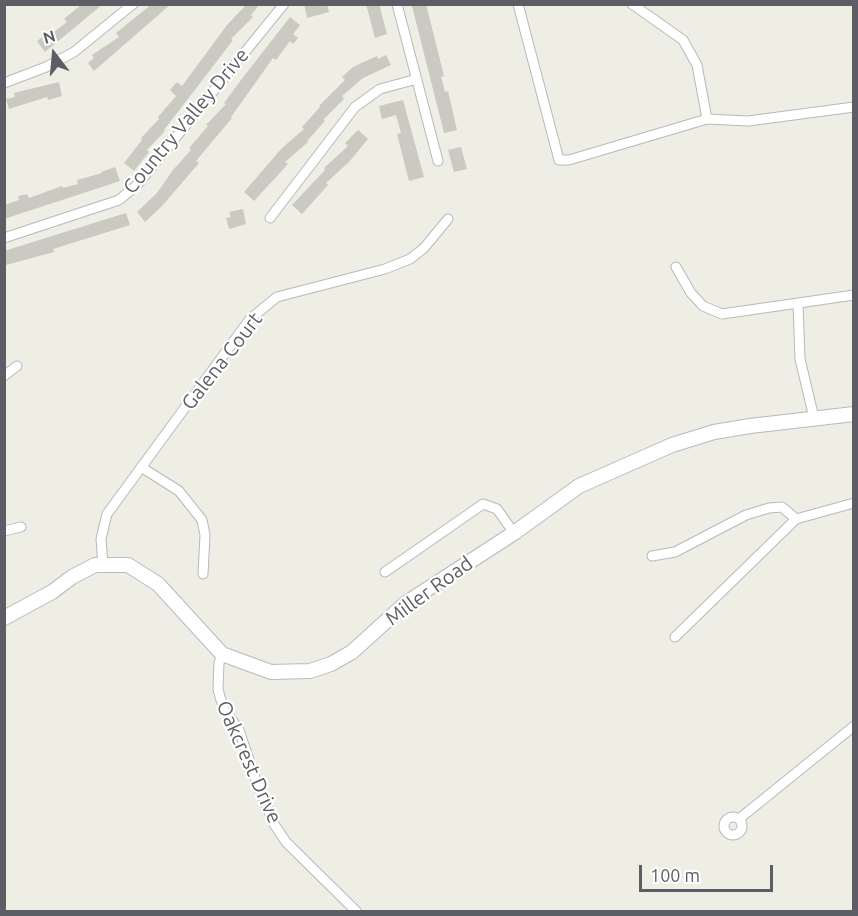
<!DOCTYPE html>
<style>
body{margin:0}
#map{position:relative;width:858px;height:916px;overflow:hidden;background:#eeeee5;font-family:Ubuntu,sans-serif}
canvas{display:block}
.frame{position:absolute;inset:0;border:6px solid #5d5e65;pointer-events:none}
.north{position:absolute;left:24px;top:24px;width:60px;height:60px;-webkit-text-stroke:4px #fff;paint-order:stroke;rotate:344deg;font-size:16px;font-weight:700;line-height:24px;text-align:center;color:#5d5e65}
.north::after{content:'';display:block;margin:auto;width:21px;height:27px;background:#5d5e65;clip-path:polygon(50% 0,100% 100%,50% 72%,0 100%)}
.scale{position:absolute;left:639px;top:865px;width:134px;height:27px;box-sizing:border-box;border:3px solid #5d5e65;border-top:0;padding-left:8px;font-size:18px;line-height:21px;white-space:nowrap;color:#5d5e65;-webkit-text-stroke:4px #fff;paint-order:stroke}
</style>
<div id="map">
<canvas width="858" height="916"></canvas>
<div class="frame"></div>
<div class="north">N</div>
<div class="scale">100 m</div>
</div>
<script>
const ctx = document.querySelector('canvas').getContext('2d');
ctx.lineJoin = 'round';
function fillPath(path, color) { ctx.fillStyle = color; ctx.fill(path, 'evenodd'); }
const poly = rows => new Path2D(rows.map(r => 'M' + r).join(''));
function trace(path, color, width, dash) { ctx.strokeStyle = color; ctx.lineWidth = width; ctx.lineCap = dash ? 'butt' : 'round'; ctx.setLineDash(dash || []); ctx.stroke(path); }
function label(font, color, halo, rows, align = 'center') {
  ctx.font = font + ' Ubuntu,sans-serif'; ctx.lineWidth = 4.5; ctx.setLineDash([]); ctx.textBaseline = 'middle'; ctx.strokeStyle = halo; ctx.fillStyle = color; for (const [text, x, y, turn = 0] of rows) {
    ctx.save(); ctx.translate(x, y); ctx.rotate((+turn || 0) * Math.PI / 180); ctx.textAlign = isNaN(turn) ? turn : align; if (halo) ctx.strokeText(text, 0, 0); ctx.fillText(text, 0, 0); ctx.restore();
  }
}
fillPath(poly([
 [82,4,103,4,45,52,37,41,52,30,54,32,67,22,64,19],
 [152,4,171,4,94,71,88,63,94,58,92,55,119,37,116,33],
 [247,4,260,4,251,15,253,17,231,39,233,40,217,61,164,130,165,131,147,150,149,152,134,171,124,163,142,140,141,138,159,119,158,117,176,96,170,90,177,82,182,86,227,25],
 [304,4,327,4,329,12,307,18],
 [366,4,379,4,387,34,375,38],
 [416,4,426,4,444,76,441,77,445,92,448,91,457,130,444,133,412,6],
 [290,17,300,25,293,34,298,38,293,44,290,41,276,60,273,58,231,117,232,118,196,161,199,163,162,206,145,222,137,212,157,193,173,170,191,150,189,148,208,126,206,125,226,104,224,103,241,80],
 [386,55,391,65,363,78,342,96,344,99,323,120,325,121,307,141,308,142,285,162,288,164,254,201,244,192,282,148,304,129,302,127,320,107,319,106,345,80,342,77,353,67,377,56,378,59],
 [59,82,62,96,48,100,47,97,9,109,6,99,15,97,14,93],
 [403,100,424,177,409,181,397,134,401,133,396,115,382,119,379,106],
 [358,130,368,139,349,162,326,183,328,185,302,214,292,205,325,170,324,168,348,146,345,143],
 [461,147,467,169,454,172,448,150],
 [115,167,120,181,4,219,4,205,19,200,18,196,27,194,29,198,62,186,63,188,78,184,77,180,102,173,101,172],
 [243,209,246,224,229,229,226,218,231,217,229,212],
 [126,213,130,225,53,249,54,252,6,265,4,251]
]), '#cac9c2');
const street = poly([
 [397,4,438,161],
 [518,4,559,160,569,160,707,119,748,121,854,107],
 [632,4,683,40,697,65,707,119],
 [4,83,46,67,74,52,133,4],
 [270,218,355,107,380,89,417,79],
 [4,238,119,200,138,184,284,4],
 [676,267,691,293,703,306,722,314,854,295],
 [798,303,800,359,814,418],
 [4,376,17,366],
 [141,467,179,491,202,520,205,535,203,574],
 [4,531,21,527],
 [652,556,675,552,746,515,769,508,782,507,796,519],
 [103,565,101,539,107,514,250,319,277,297,385,269,410,259,424,248,448,219],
 [385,572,483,504,497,509,514,533],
 [675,637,796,519,854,503],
 [222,654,219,663,218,689,220,697,224,709,239,730,254,775,274,824,286,842,357,912],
 '724 826a9 9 0 1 1 18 0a9 9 0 1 1-18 0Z',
 [739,819,854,726]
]);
const secondary = poly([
 [4,618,52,592,72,577,95,565,128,565,158,584,222,654,271,672,310,671,331,664,352,652,406,603,514,533,579,486,672,445,714,432,750,426,854,414]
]);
trace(street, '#b8b8be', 11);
trace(secondary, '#b9b9c0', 16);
trace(street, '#fff', 9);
trace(secondary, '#fff', 14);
label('20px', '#5d5e65', '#fff', [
 ["Country Valley Drive",186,121,-50],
 ["Galena Court",222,361,-52],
 ["Miller Road",429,591,-36],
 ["Oakcrest Drive",249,762,66]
]);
</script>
